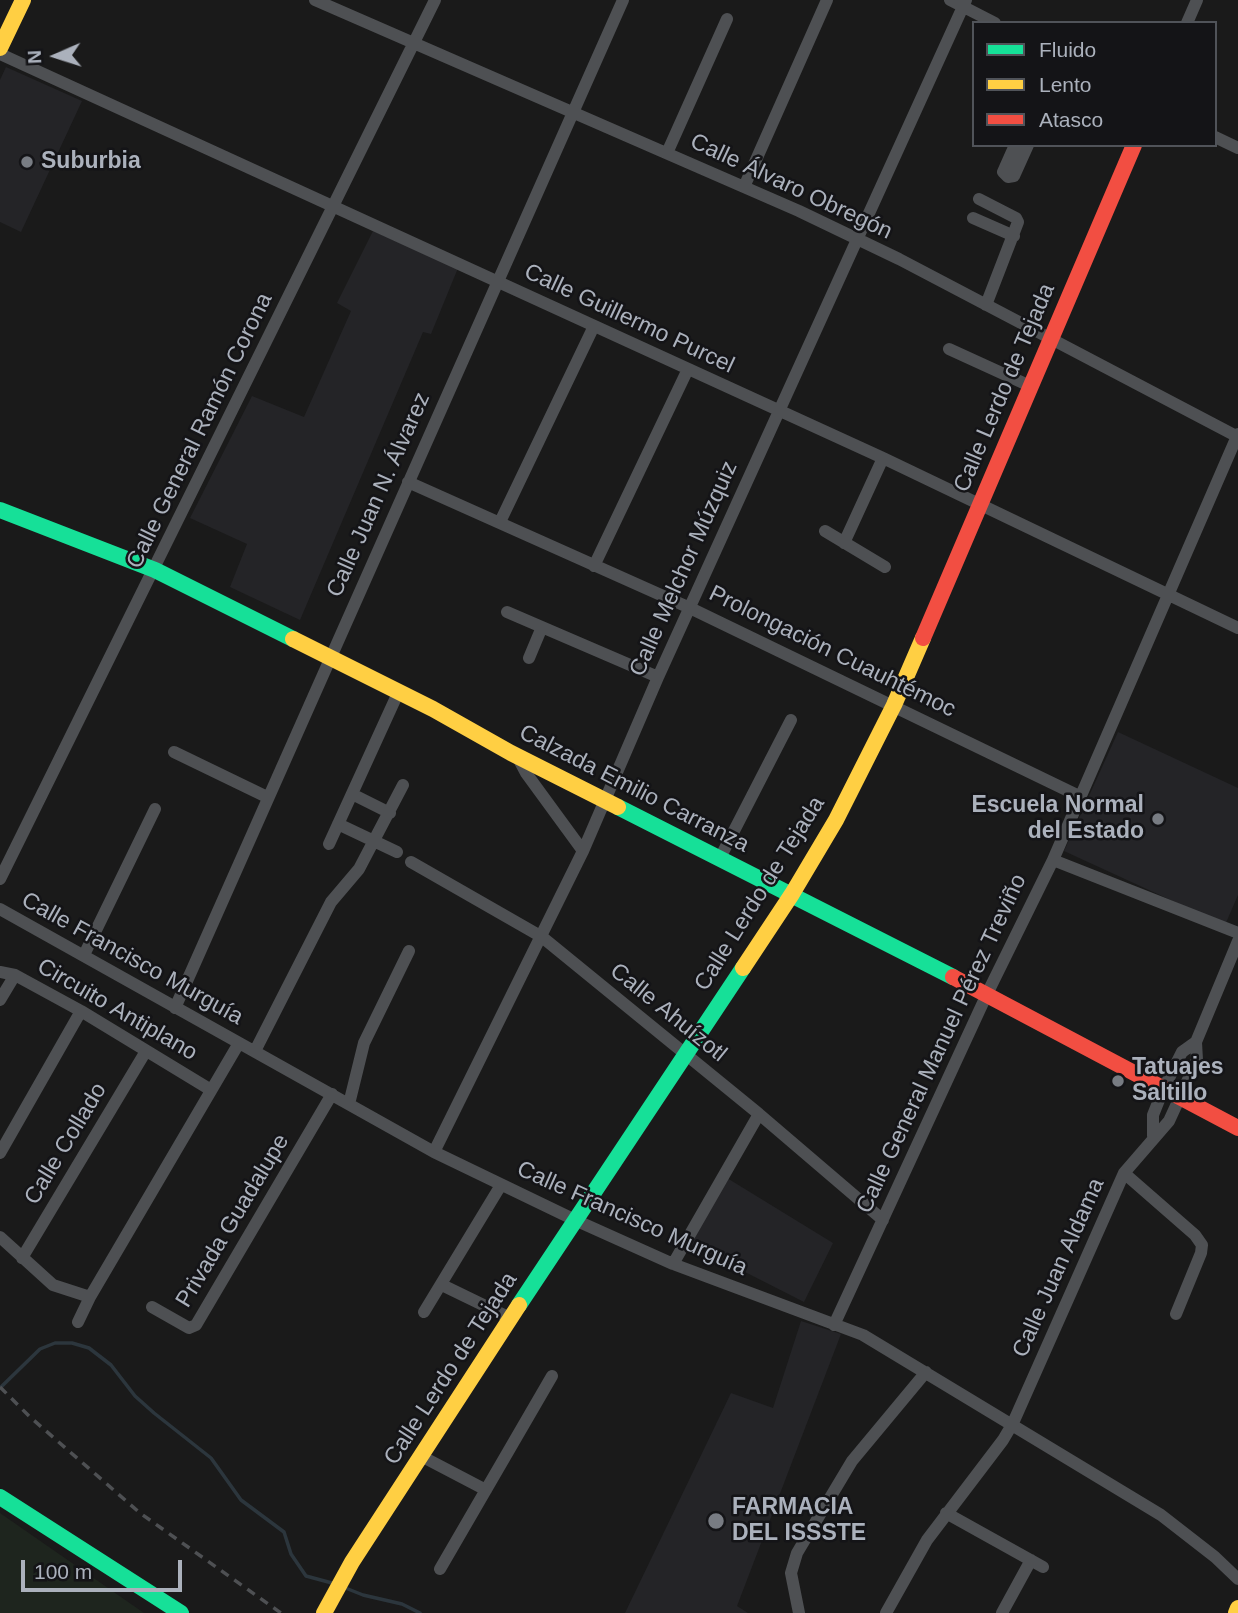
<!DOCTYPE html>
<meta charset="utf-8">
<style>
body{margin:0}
#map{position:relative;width:1238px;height:1613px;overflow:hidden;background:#1a1a1a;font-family:Arial,sans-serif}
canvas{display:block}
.legend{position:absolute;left:972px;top:21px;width:245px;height:126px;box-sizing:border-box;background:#141417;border:2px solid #505359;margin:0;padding:9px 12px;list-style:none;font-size:21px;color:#abb1bc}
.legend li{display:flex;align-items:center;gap:14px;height:35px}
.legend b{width:35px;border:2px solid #505359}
.north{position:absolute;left:21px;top:21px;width:70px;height:70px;-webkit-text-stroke:5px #141417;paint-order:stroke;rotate:267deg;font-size:19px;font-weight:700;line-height:28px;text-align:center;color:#abb1bc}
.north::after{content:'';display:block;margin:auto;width:24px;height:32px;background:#abb1bc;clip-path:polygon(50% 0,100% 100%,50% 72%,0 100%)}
.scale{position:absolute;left:21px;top:1560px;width:161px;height:32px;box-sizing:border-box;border:4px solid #abb1bc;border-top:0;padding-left:9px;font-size:21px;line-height:24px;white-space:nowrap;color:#abb1bc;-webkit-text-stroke:5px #141417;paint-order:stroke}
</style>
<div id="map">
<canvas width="1238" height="1613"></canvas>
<ul class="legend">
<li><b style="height:9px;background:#16e098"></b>Fluido</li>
<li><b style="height:9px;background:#ffcf43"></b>Lento</li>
<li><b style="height:9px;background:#f24e42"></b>Atasco</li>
</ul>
<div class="north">N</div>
<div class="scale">100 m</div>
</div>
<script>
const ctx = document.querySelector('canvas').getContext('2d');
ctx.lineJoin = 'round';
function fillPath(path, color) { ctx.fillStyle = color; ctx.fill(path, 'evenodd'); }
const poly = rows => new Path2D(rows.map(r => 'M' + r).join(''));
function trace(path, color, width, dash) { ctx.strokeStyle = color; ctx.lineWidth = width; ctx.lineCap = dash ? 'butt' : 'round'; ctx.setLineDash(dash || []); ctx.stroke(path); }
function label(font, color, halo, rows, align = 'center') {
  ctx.font = font + ' Arial,sans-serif'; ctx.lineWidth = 5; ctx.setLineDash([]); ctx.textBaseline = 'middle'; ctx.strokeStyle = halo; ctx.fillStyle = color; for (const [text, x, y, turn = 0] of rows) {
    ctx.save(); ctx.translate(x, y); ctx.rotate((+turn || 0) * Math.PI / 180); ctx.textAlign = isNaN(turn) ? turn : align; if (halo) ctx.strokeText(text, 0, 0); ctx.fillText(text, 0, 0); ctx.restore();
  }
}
fillPath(poly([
 [6,67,82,101,21,232,0,222,0,80],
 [373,231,458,268,431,334,423,332,300,620,230,587,247,544,190,518,252,396,304,417,351,311,337,303],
 [1118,732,1238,788,1238,895,1225,925,1064,851],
 [727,1178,833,1243,804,1302,690,1244],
 [801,1321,841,1334,737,1606,748,1613,625,1613,731,1393,773,1408]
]), '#242427');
fillPath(poly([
 [0,1513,144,1613,0,1613]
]), '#1e251e');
trace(poly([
 [0,1388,40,1349,55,1343,72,1343,89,1348,111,1365,135,1396,154,1413,211,1458,241,1500,284,1532,291,1554,306,1576,332,1583],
 [343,1587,363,1595,402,1604,420,1613]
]), '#2c363d', 3.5);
trace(poly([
 [315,0,799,211,899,259,1238,437],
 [950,0,995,23],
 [1187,23,1197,0],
 [0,54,883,458,1238,628],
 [1215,137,1238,148],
 [1015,145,1003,172,1008,177,1014,176,1028,145],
 [667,153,727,19],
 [744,187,827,0],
 [979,199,1016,218,1018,222,986,305],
 [973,218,1014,236],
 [949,349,1030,386],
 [408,482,690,608,1081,797],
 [500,522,594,326],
 [825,531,885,567],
 [844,543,883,458],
 [594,566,688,369],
 [507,612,658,677],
 [529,658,542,627],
 [174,752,267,797],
 [517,756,526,773,583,851],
 [352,794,390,813],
 [338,824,397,852],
 [329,844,398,693],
 [720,858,791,720],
 [1053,860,1238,933],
 [411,862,542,937,759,1114,883,1220],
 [0,879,435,0],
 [0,909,434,1152,575,1220,673,1264,863,1335,1161,1515,1215,1557,1238,1579],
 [84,955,155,809],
 [0,972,15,975,81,1011,211,1090],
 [0,1000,15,975],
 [175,1008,623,0],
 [255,1051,331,902,359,869,403,785],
 [349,1104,364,1043,409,951],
 [1153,1136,1153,1115,1163,1090,1182,1052,1196,1042],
 [434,1152,583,851,658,677,966,0],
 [0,1153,81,1011],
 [1124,1173,1195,1235,1202,1245,1201,1253,1176,1314],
 [0,1237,53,1285,90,1297],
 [22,1258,146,1051],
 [673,1264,759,1114],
 [442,1285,510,1318],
 [152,1307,189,1328,196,1325,332,1094],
 [424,1312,501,1185],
 [78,1322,90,1297,239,1043],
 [834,1325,987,994,1053,860,1238,434],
 [421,1456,486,1490],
 [946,1513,1043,1567],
 [440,1569,552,1376],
 [799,1613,791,1573,797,1553,852,1461,926,1372],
 [886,1613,927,1540,1003,1440,1013,1423,1124,1173,1169,1121,1197,1060,1196,1042,1238,941],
 [1002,1613,1031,1560]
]), '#4e5053', 12);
trace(poly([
 [0,510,155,570,293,639],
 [618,807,953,977],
 [519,1305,743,968],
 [0,1497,181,1613]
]), '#16e098', 16);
trace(poly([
 [0,48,23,0],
 [293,639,433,709,511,753,618,807],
 [743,968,792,894,836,820,894,705,923,638],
 [324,1613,352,1562,519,1305],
 [1236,1613,1238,1608]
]), '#ffcf43', 16);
trace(poly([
 [923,638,1134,145],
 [953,977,1238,1128]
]), '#f24e42', 16);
trace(poly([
 [0,1387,30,1417,140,1513,281,1613]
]), '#4e5053', 3.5, [9, 7]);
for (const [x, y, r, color] of [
 [27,162,7,"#787c83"],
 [1158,819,7,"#787c83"],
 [1118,1081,7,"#787c83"],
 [716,1521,9,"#787c83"]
]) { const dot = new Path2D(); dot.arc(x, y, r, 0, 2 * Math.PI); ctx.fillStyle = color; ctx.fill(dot); trace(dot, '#141417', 2.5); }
label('bold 23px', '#abb1bc', '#141417', [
 ["Suburbia",41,162],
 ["Escuela Normal",1144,806,"right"],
 ["del Estado",1144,832,"right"],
 ["Tatuajes",1132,1068],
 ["Saltillo",1132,1094],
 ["FARMACIA",732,1508],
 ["DEL ISSSTE",732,1534]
], 'left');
label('23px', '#abb1bc', '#141417', [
 ["Calle Álvaro Obregón",791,187,25],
 ["Calle Guillermo Purcel",629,319,25],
 ["Calle Lerdo de Tejada",1005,388,-67],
 ["Calle General Ramón Corona",200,431,-64],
 ["Calle Juan N. Álvarez",379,495,-66],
 ["Calle Melchor Múzquiz",684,569,-66],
 ["Prolongación Cuauhtémoc",832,652,26],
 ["Calzada Emilio Carranza",634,789,27],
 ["Calle Lerdo de Tejada",760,894,-58],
 ["Calle Francisco Murguía",132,959,29],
 ["Circuito Antiplano",117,1010,30],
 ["Calle Ahuízotl",668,1013,39],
 ["Calle General Manuel Pérez Treviño",942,1044,-65],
 ["Calle Collado",66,1144,-59],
 ["Calle Francisco Murguía",632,1219,24],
 ["Privada Guadalupe",233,1221,-59],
 ["Calle Juan Aldama",1059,1268,-66],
 ["Calle Lerdo de Tejada",451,1369,-57]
]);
</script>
